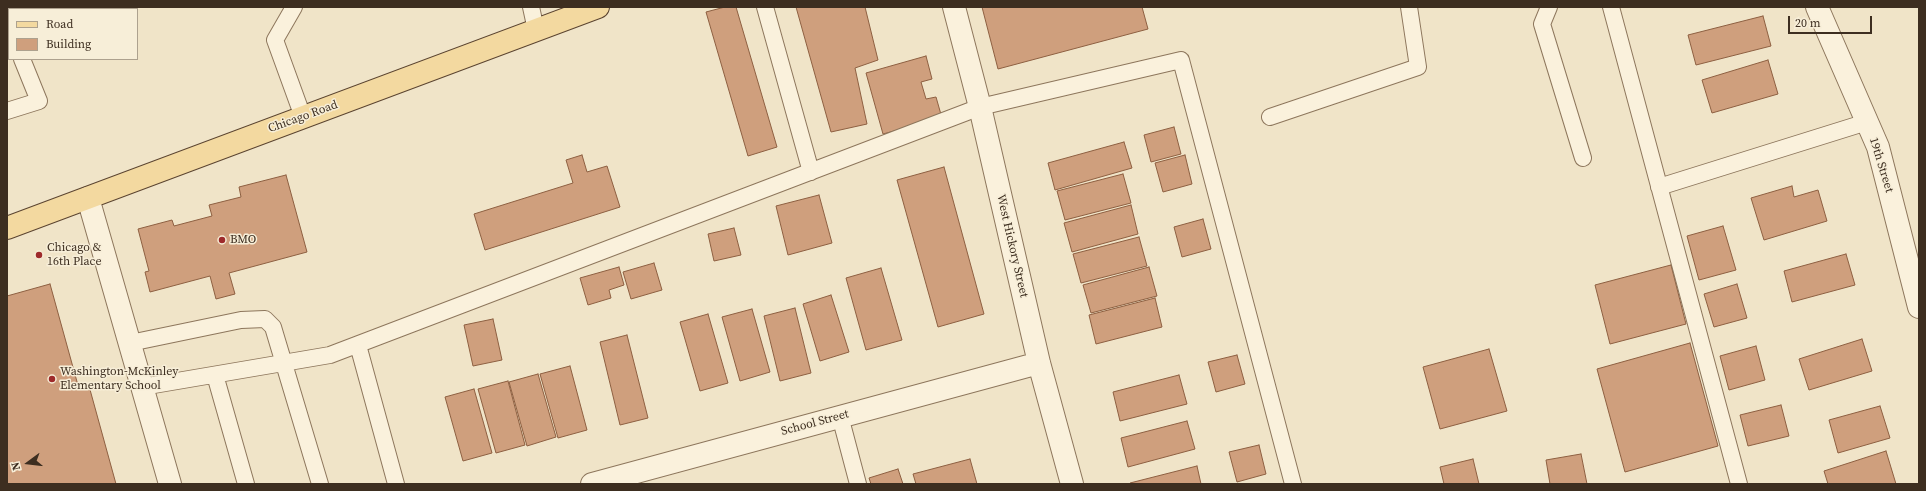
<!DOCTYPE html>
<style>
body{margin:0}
#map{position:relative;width:1926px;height:491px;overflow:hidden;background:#f0e4c8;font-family:"Source Serif 4",serif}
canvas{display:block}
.frame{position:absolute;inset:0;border:8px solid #3d2e20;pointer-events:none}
.legend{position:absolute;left:8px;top:8px;width:130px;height:52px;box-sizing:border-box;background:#f7eed8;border:1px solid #ada18e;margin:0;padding:5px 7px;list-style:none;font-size:12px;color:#3d2e20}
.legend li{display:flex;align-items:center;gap:8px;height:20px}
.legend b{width:20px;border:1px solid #ada18e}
.north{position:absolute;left:8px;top:443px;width:40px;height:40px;-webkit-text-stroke:3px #f7eed8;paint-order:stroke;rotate:255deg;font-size:11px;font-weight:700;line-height:16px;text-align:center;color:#3d2e20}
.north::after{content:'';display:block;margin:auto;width:14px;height:18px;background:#3d2e20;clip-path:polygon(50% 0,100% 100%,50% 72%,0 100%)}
.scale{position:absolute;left:1788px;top:16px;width:84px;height:18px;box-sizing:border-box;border:2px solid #3d2e20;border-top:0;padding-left:5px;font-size:12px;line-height:14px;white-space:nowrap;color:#3d2e20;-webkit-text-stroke:3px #f7eed8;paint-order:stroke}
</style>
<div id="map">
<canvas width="1926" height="491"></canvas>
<div class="frame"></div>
<ul class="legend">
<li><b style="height:5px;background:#f3d9a0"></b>Road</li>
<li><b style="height:11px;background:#cf9f7d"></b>Building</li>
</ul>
<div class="north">N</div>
<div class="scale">20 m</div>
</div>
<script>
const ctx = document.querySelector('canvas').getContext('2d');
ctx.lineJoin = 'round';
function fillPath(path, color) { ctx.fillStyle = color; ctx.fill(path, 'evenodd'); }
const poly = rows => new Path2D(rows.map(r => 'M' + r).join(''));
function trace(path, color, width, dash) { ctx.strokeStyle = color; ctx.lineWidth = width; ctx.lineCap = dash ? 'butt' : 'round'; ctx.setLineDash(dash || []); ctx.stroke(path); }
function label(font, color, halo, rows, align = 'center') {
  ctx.font = font + ' "Source Serif 4",serif'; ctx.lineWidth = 3; ctx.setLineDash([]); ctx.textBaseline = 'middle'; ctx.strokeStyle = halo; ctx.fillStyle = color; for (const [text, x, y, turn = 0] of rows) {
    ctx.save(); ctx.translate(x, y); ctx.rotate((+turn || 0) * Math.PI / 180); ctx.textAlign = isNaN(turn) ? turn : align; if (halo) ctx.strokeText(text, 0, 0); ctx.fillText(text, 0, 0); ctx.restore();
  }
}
const building = poly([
 [725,7,736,7,777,147,748,156,706,12,725,7],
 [796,7,865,7,878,60,855,68,867,124,831,132,796,7],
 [982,7,1142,7,1148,29,998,69,982,7],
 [1763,16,1771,46,1696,65,1688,35,1763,16],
 [926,56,932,79,921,82,926,99,936,97,942,118,883,134,866,73,926,56],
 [1768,60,1778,94,1712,113,1702,80,1768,60],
 [1174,127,1181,154,1151,162,1144,135,1174,127],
 [1124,142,1132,168,1055,190,1048,163,1124,142],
 [582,155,587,172,607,166,620,207,485,250,474,214,573,183,566,160,582,155],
 [1185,155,1192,184,1163,192,1155,163,1185,155],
 [944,167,984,314,938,327,897,180,944,167],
 [1123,174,1131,203,1065,220,1057,191,1123,174],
 [286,175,307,252,229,273,235,294,216,299,210,276,150,292,145,272,149,271,138,229,172,220,174,226,212,216,209,205,241,197,239,187,286,175],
 [1792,186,1794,197,1818,190,1827,221,1764,240,1751,198,1792,186],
 [819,195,832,243,788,255,776,206,819,195],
 [1131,205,1138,234,1072,252,1064,223,1131,205],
 [1203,219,1211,249,1182,257,1174,227,1203,219],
 [1723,226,1736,270,1699,280,1687,236,1723,226],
 [734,228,741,255,714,261,708,234,734,228],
 [1139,237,1147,266,1081,283,1073,254,1139,237],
 [1846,254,1855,285,1792,302,1784,271,1846,254],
 [654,263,662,290,631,299,623,272,654,263],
 [1671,265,1686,324,1610,344,1595,285,1671,265],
 [619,267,624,285,609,290,611,298,588,305,580,278,619,267],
 [1149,267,1157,296,1091,313,1083,285,1149,267],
 [881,268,902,340,866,350,846,278,881,268],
 [50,284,79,389,89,386,116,484,7,484,7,296,50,284],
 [1737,284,1747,318,1714,327,1704,294,1737,284],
 [831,295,849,352,820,361,803,304,831,295],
 [1155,298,1162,327,1096,344,1089,315,1155,298],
 [795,308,811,373,780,381,764,316,795,308],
 [752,309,770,372,740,381,722,317,752,309],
 [708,314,728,383,700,391,680,322,708,314],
 [493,319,502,360,473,366,464,325,493,319],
 [627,335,648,418,620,425,600,342,627,335],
 [1862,339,1872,371,1809,390,1799,359,1862,339],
 [1690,343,1718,446,1625,472,1597,369,1690,343],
 [1756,346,1765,380,1729,390,1720,356,1756,346],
 [1489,349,1507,411,1440,429,1423,367,1489,349],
 [1237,355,1245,384,1216,392,1208,362,1237,355],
 [570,366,587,430,558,438,540,374,570,366],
 [538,374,556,437,527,446,509,382,538,374],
 [1179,375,1187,404,1120,421,1113,392,1179,375],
 [508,381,525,445,496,453,478,389,508,381],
 [474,389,492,453,463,461,445,397,474,389],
 [1781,405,1789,436,1748,446,1740,415,1781,405],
 [1880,406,1890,438,1838,453,1829,420,1880,406],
 [1187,421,1195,449,1128,467,1121,438,1187,421],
 [1259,445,1266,474,1237,482,1229,452,1259,445],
 [1886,451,1896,484,1828,484,1824,471,1886,451],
 [1581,454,1587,484,1550,484,1546,460,1581,454],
 [970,459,977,484,916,484,913,474,970,459],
 [1473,459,1479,484,1444,484,1440,467,1473,459],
 [1197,466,1201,484,1131,484,1130,483,1197,466],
 [898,469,903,484,871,484,869,478,898,469]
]);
fillPath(building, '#cf9f7d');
trace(building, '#8d5f41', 1);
const lane = poly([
 [294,7,275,40,303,117],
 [531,7,536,30],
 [765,7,811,172],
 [1549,7,1542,24,1583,158],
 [1611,7,1739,484],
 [7,22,9,27],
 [7,111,39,101,22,59],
 [1270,117,1418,67,1409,7],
 [1659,187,1867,122],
 [130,343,241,320,265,319,273,327,320,484],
 [358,345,396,484],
 [215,375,246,484],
 [142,387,330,355,980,107,1181,60,1293,484],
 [840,416,858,484]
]);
const street = poly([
 [954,7,980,107,1039,363,1072,484],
 [1817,7,1878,147,1919,307],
 [88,198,170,484],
 [592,484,1039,363]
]);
const primary = poly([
 [7,228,598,7]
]);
trace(lane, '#8d765c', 18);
trace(street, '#8d765c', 24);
trace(primary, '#5b4430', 24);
trace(lane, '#faf1dc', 16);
trace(street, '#faf1dc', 22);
trace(primary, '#f3d9a0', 22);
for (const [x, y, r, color] of [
 [222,240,4,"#9e2a2b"],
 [39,255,4,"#9e2a2b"],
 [52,379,4,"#9e2a2b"]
]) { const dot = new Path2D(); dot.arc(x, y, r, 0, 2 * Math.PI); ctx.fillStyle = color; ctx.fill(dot); trace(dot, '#f7eed8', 1.5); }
label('12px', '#3d2e20', '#f7eed8', [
 ["Chicago Road",303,117,-20],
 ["19th Street",1881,165,73],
 ["West Hickory Street",1012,246,77],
 ["School Street",815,423,-15]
]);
label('12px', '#3d2e20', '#f7eed8', [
 ["BMO",230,240],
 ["Chicago &",47,248],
 ["16th Place",47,262],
 ["Washington-McKinley",60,372],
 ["Elementary School",60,386]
], 'left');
</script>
